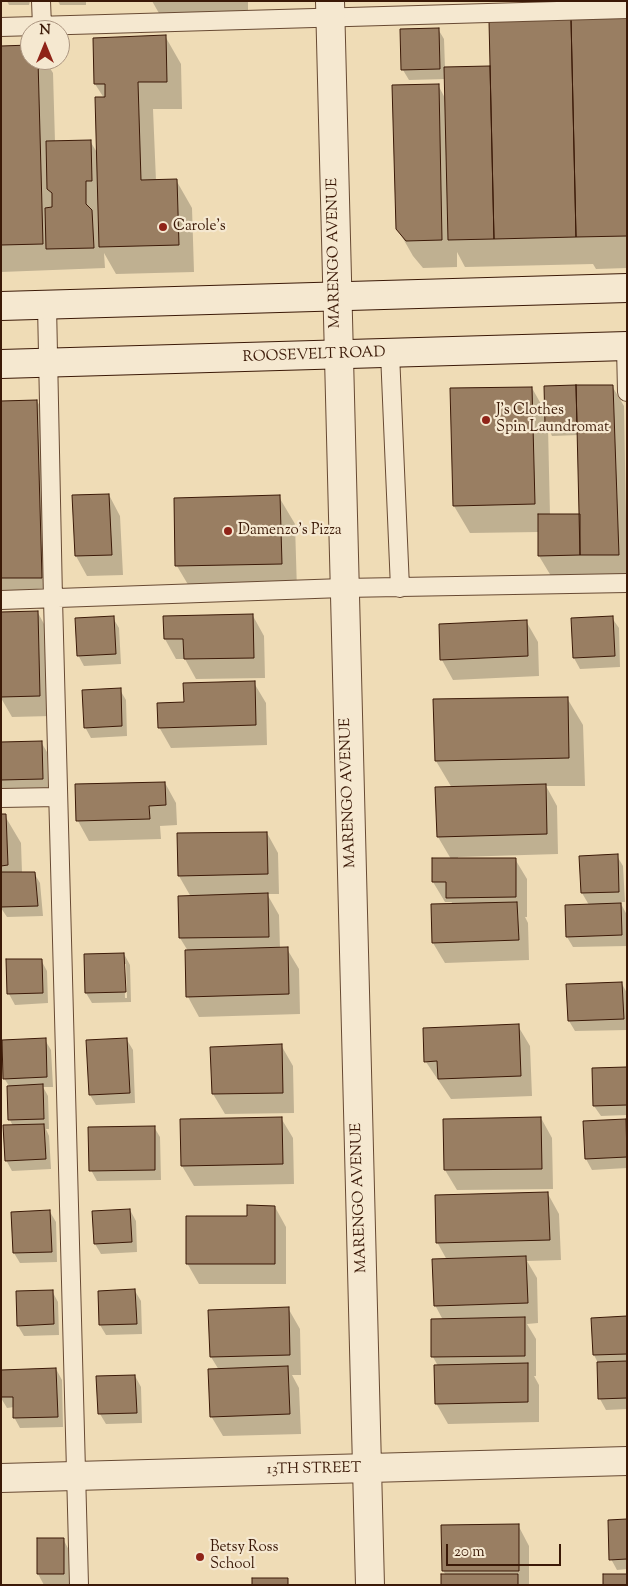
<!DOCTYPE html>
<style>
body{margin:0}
#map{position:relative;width:628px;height:1586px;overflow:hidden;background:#efdcb6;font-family:"Sorts Mill Goudy",serif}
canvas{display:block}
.frame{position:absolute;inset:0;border:2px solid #3b1907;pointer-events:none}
.north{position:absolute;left:20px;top:20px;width:50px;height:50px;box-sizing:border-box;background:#f5e8d0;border:1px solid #ab9580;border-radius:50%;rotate:0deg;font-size:14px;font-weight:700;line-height:20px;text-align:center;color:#3b1907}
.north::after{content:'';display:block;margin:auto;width:18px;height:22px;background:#8f2418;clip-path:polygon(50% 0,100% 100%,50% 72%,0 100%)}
.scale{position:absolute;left:446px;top:1544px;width:115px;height:22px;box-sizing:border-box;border:2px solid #3b1907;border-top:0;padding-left:6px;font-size:15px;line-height:18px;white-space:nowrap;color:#3b1907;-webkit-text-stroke:4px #f5e8d0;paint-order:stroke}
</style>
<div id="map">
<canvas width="628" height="1586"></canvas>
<div class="frame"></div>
<div class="north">N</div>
<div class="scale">20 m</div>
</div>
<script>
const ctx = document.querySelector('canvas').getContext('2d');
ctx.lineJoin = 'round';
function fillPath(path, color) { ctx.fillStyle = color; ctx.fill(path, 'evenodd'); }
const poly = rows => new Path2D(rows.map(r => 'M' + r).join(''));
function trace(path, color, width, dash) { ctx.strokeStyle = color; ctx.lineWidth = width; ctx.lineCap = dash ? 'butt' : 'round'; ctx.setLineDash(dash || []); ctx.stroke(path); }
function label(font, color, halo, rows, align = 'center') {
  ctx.font = font + ' "Sorts Mill Goudy",serif'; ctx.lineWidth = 4.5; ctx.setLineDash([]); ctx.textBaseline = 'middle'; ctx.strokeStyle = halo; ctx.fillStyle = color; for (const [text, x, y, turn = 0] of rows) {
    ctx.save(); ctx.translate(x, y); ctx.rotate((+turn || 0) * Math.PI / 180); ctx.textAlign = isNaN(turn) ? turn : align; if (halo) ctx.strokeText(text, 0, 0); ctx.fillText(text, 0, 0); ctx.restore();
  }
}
fillPath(poly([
 [7,1,30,1,29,5,9,5],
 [58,1,86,1,86,5,60,5],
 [152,1,248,1,248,14,164,22],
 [627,18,627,268,596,269,593,264,465,267,457,252,457,267,423,268,413,256,397,228,438,85,446,100,446,79,409,80,403,70,438,29,444,39,445,68,491,67],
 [165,36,181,64,182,109,153,109,156,181,176,180,192,208,194,272,116,274,104,253,105,268,1,272,1,47,30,46,30,60,45,60,53,73,55,142,90,141,98,154,104,98,95,84],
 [612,386,624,406,627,575,551,576,539,556,539,532,470,533,454,506,532,388,546,413],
 [548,427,552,436,579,435,581,515,550,515],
 [37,401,53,429,57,605,1,606,1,402],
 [109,495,120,516,123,575,87,576,76,556],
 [279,497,295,524,297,591,193,593,177,566],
 [1,613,38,613,49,633,51,716,12,717,1,698],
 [253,616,264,636,265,678,196,679,185,659,176,659,165,639],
 [113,618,119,628,121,664,84,666,78,655],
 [612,618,619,628,620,667,580,669,574,658,572,619],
 [526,621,538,642,539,676,453,680,442,660,440,625],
 [254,683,266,703,267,745,171,748,159,727,185,704],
 [120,690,126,700,127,736,91,738,85,727],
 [567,698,583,725,585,786,546,786,557,806,558,854,458,857,458,859,515,859,527,879,527,917,525,917,528,923,529,960,445,963,433,943,452,902,445,902,433,882,433,860,451,859,438,837,452,788,436,761],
 [41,742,47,752,48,790,1,790,1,743],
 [165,783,176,803,177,825,160,826,161,839,89,841,78,821,76,786],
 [1,816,5,816,21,843,22,873,34,873,40,883,43,916,7,917,1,908],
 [267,833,278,853,279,894,267,894,279,915,280,949,287,949,299,969,300,1014,199,1017,188,997,188,951,180,938,180,897,191,897,179,876],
 [617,856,623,866,625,902,620,902,627,915,627,946,573,947,567,937,589,905,582,893],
 [124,954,130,965,131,1002,92,1003,86,993],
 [124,964,126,964,127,998,125,998],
 [41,960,47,971,48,1003,15,1005,9,994,8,961],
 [622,984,627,993,627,1030,575,1031,569,1021],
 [518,1026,530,1046,532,1096,451,1099,426,1062],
 [45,1040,51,1050,53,1087,43,1087,48,1096,49,1129,46,1129,49,1136,51,1169,12,1171,6,1160,13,1126,10,1120,9,1086,4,1078],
 [127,1040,133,1050,135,1103,96,1105,90,1095],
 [281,1045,293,1066,294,1113,225,1114,213,1094,211,1048],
 [627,1068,627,1115,601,1116,594,1106],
 [281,1118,293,1138,294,1184,194,1186,182,1166,181,1120],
 [541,1118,552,1138,553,1189,457,1190,445,1170],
 [625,1121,627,1168,592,1170,586,1159,585,1122],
 [154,1127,160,1137,161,1180,97,1181,91,1170],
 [548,1194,559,1214,561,1260,527,1261,537,1278,538,1323,527,1324,536,1339,536,1376,534,1376,539,1385,539,1422,448,1424,436,1403,438,1366,433,1357,432,1320,443,1320,435,1305,447,1260,437,1242],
 [275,1207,286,1227,286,1284,199,1284,187,1263,249,1217],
 [130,1210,136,1221,137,1252,101,1254,95,1244],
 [50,1212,56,1222,57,1262,20,1263,14,1253],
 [52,1291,58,1302,59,1335,24,1336,18,1326],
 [135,1291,141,1301,142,1334,106,1335,100,1325],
 [288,1308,300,1329,301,1375,292,1375,299,1388,301,1434,223,1436,211,1416,219,1370,211,1357,210,1311],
 [627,1317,627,1409,606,1410,600,1399,598,1363,594,1355,592,1319],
 [56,1369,62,1380,63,1427,20,1428,14,1417,14,1407,7,1408,1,1398,1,1371],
 [135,1376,141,1387,142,1423,106,1424,100,1414],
 [627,1521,627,1569,617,1570,611,1559],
 [518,1525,529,1546,529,1585,443,1585,446,1576,443,1570],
 [38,1539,63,1539,69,1550,69,1585,44,1585,38,1574]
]), '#0003');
const building = poly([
 [627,17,627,236,576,237,571,19,627,17],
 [571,19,576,237,494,239,489,21,571,19],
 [439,28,440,69,401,70,400,29,439,28],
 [166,35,167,82,138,82,141,180,177,179,179,245,99,247,95,97,105,97,105,84,94,84,93,38,166,35],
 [30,45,30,60,38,60,43,244,1,245,1,46,30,45],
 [490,66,494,239,448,240,444,67,490,66],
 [439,84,442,240,406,241,396,229,392,85,439,84],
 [91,140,92,181,86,181,86,204,92,210,94,248,46,249,45,208,52,207,52,193,47,189,46,141,91,140],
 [576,385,613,385,619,555,580,555,576,385],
 [576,385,577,424,545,425,544,386,576,385],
 [532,387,535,504,453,506,450,388,532,387],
 [37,400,42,578,1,578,1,401,37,400],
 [109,494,112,555,75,556,72,495,109,494],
 [280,495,282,564,175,566,174,498,280,495],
 [538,514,580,514,580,555,538,556,538,514],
 [38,611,40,696,1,697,1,612,38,611],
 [253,614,254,658,184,659,183,639,164,639,163,616,253,614],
 [114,616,116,654,77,656,75,618,114,616],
 [613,616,615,656,573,658,571,618,613,616],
 [527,620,528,656,440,660,439,624,527,620],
 [255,681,256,725,158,728,157,703,184,702,183,683,255,681],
 [121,688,122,726,84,728,82,690,121,688],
 [568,697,569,758,435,761,433,699,568,697],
 [42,741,43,779,1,780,1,742,42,741],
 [165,782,166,805,149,806,150,819,76,821,75,784,165,782],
 [546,784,547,834,437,837,435,787,546,784],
 [1,814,6,814,8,865,1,866,1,814],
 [267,832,268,874,178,876,177,833,267,832],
 [618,854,619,892,581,893,579,856,618,854],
 [432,858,516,858,516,897,446,898,446,882,432,882,432,858],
 [1,872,35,872,38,906,1,907,1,872],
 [268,893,269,937,179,938,178,896,268,893],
 [517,902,519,940,432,943,431,904,517,902],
 [621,903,622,935,566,937,565,905,621,903],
 [288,947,289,994,186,997,185,950,288,947],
 [124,953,126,992,85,993,84,954,124,953],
 [6,959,42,959,43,993,7,994,6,959],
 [622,982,624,1019,568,1021,566,984,622,982],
 [519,1024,521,1076,438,1079,437,1061,424,1062,423,1028,519,1024],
 [46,1038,47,1077,3,1079,2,1040,46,1038],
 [127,1038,130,1093,89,1095,86,1040,127,1038],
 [282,1044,283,1093,212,1094,210,1047,282,1044],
 [627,1067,627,1105,593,1106,592,1068,627,1067],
 [43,1084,44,1119,8,1120,7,1086,43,1084],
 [282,1117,283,1164,181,1166,180,1119,282,1117],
 [541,1117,542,1169,444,1170,443,1119,541,1117],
 [626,1119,627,1157,585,1159,583,1121,626,1119],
 [44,1124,46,1159,5,1161,3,1125,44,1124],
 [155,1126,155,1170,89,1171,88,1127,155,1126],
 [548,1192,550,1240,436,1243,435,1195,548,1192],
 [247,1205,275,1206,275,1264,186,1264,186,1216,247,1216,247,1205],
 [130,1209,132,1242,94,1244,92,1211,130,1209],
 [50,1210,52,1252,13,1253,11,1212,50,1210],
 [526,1256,528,1303,434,1306,432,1259,526,1256],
 [135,1289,137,1324,99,1325,98,1291,135,1289],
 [53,1290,54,1324,17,1326,16,1291,53,1290],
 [289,1307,290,1355,210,1357,208,1310,289,1307],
 [627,1316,627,1354,593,1355,591,1318,627,1316],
 [525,1317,525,1356,431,1357,431,1319,525,1317],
 [627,1361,627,1398,598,1399,597,1362,627,1361],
 [528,1363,528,1402,435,1404,434,1365,528,1363],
 [288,1366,290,1414,210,1417,208,1369,288,1366],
 [56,1368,58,1417,13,1418,13,1397,1,1397,1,1370,56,1368],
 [135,1375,137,1413,98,1414,96,1376,135,1375],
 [627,1519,627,1559,609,1560,608,1520,627,1519],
 [519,1524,519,1571,442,1571,441,1525,519,1524],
 [37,1538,64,1538,64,1574,37,1574,37,1538],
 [441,1574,518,1574,518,1585,441,1585,441,1574],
 [603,1574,627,1574,627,1585,603,1585,603,1574],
 [252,1578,288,1578,288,1585,252,1585,252,1578]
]);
fillPath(building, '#997e62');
trace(building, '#3b1907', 1);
const service = poly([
 [41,1,42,26],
 [1,27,627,9],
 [47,305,53,599,79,1585],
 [626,346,627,392],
 [390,353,400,588],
 [1,600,343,588,627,583],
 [1,798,58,797]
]);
const minor = poly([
 [330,1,370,1585],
 [1,1478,627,1461]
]);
const secondary = poly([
 [1,306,627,288],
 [1,364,627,346]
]);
trace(service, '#684a33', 20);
trace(minor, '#684a33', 30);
trace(secondary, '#3b1907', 30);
trace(service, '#f5e8d0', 18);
trace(minor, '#f5e8d0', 28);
trace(secondary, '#f5e8d0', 28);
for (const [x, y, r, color] of [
 [163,227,5,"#8f2418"],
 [486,420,5,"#8f2418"],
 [228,531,5,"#8f2418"],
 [200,1557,5,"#8f2418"]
]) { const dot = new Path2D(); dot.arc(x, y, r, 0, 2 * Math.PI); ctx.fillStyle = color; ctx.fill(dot); trace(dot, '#f5e8d0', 2); }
label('15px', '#3b1907', '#f5e8d0', [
 ["Carole's",173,227],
 ["J's Clothes",496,411],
 ["Spin Laundromat",496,428],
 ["Damenzo's Pizza",238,531],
 ["Betsy Ross",210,1548],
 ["School",210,1565]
], 'left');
label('15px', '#3b1907', '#f5e8d0', [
 ["MARENGO AVENUE",335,253,-91],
 ["ROOSEVELT ROAD",314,356,-2],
 ["MARENGO AVENUE",349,793,-92],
 ["MARENGO AVENUE",360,1198,-92],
 ["13TH STREET",314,1470,-1]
]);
</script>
